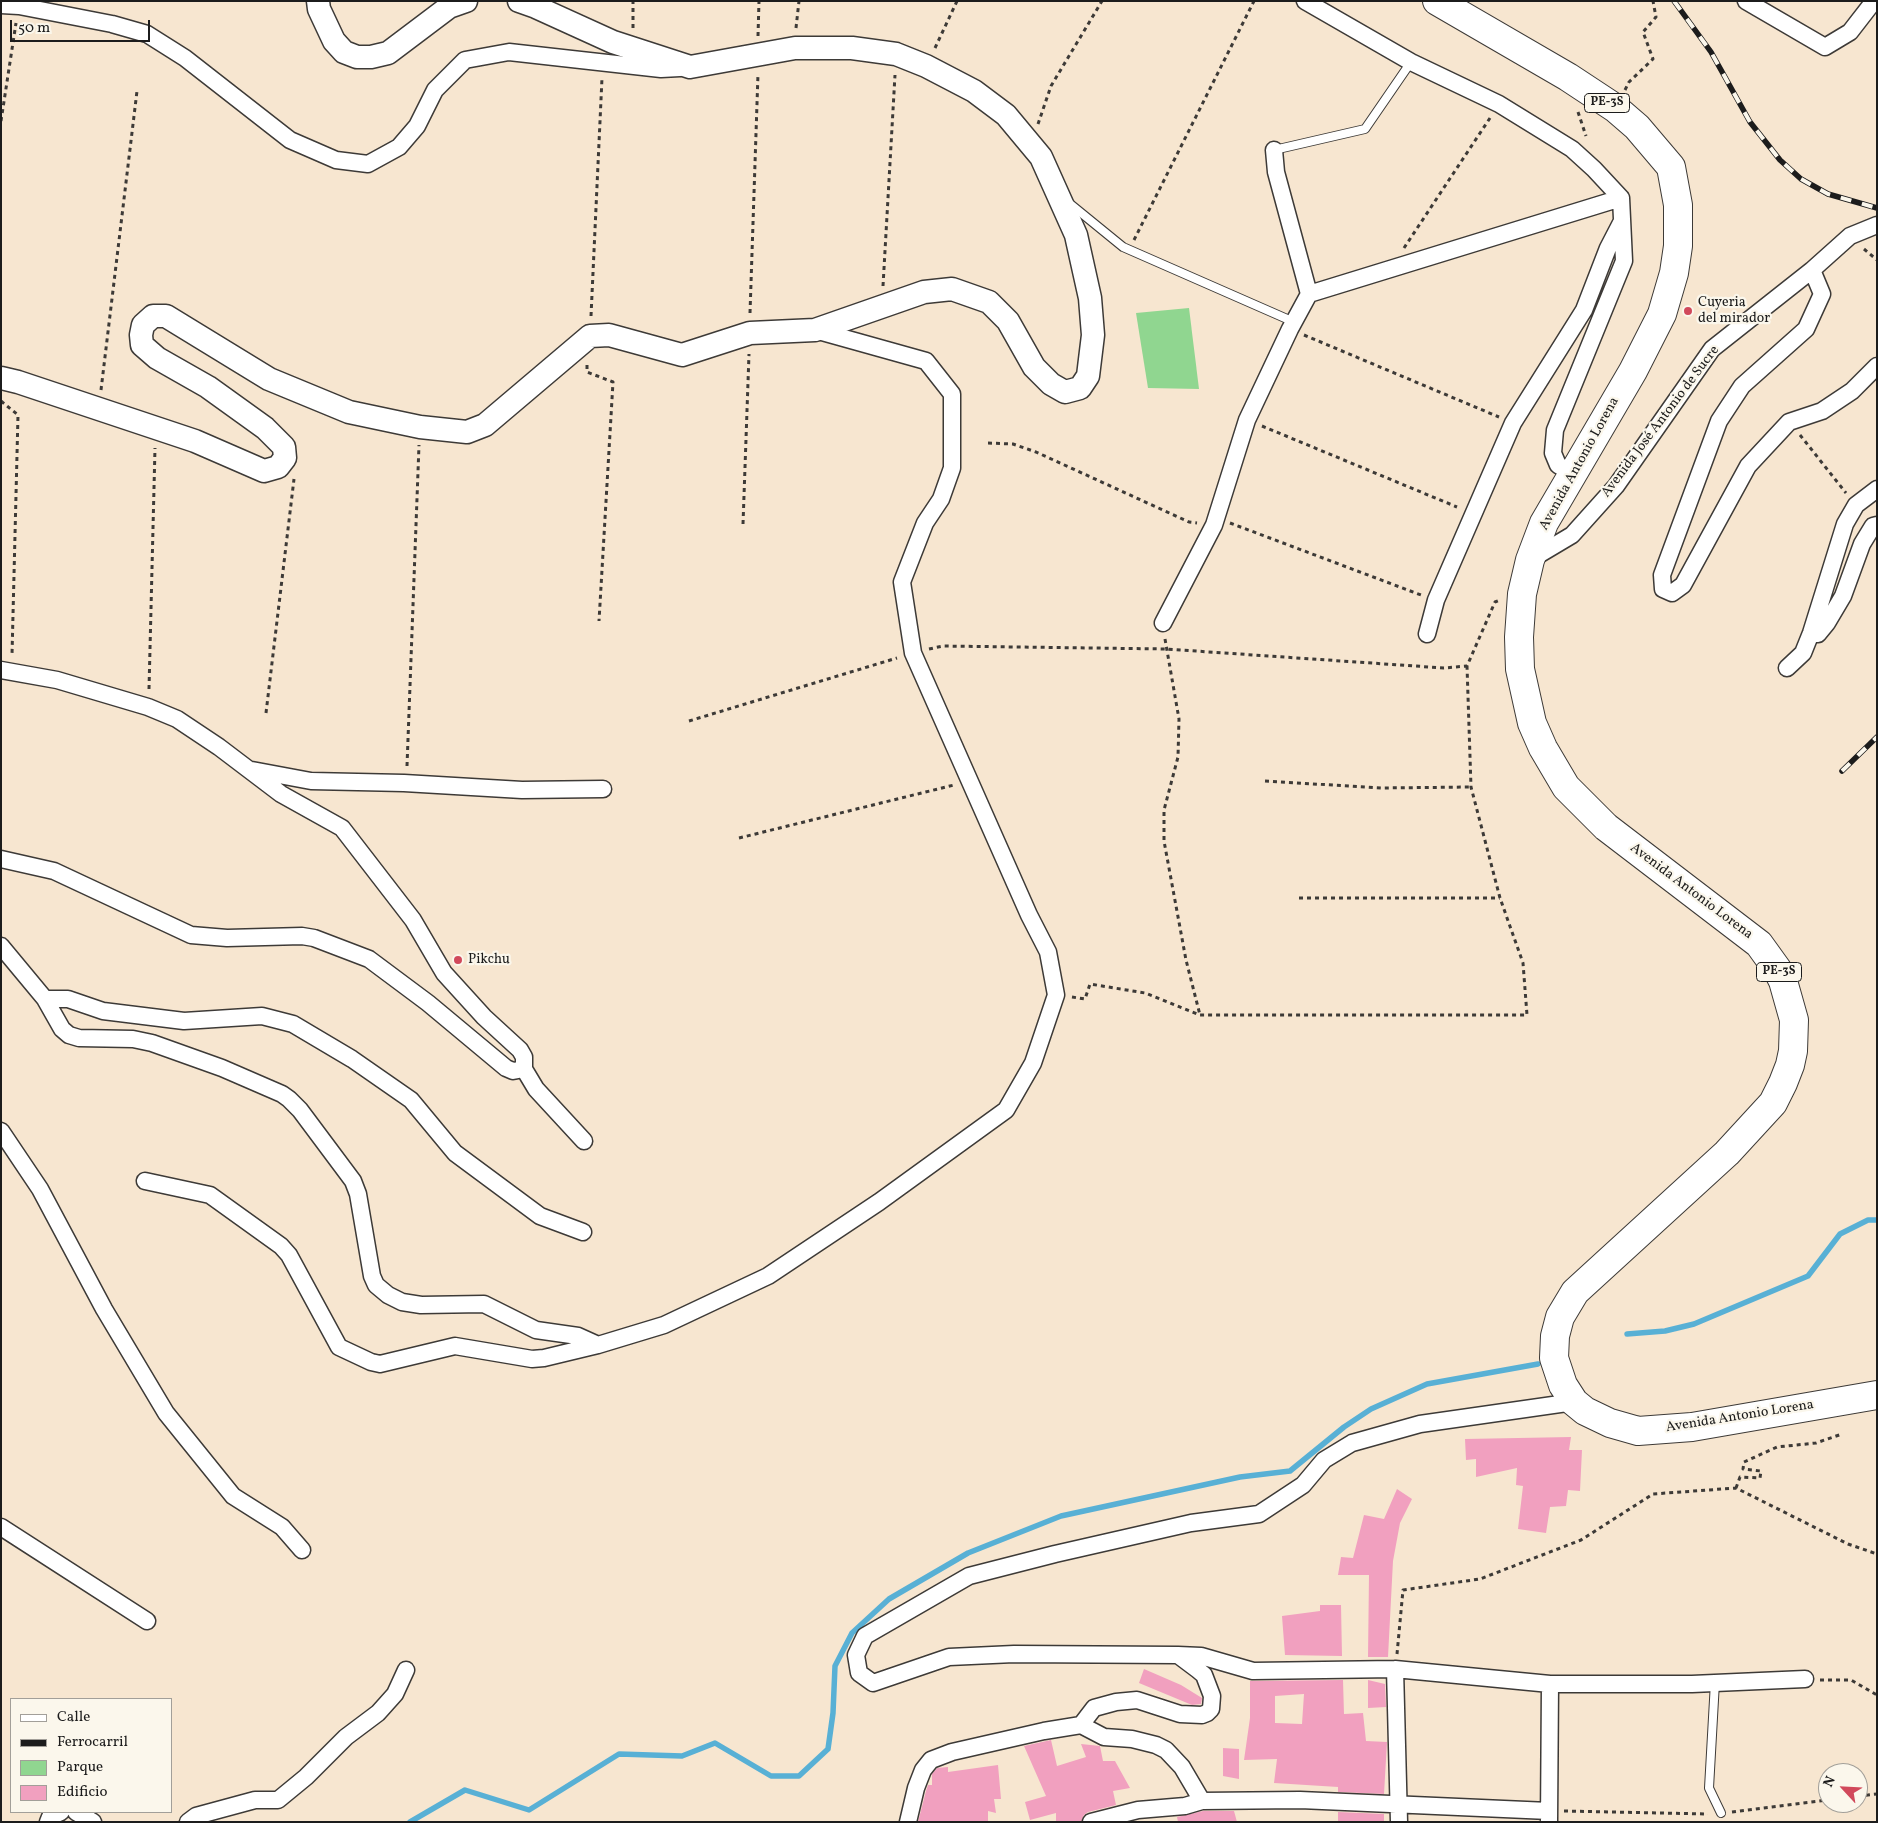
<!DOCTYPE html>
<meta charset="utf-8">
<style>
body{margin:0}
#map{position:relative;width:1878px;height:1823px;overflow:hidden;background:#f7e6d0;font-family:Vollkorn,serif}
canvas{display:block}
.frame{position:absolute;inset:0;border:2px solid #1c1c1c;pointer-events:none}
.legend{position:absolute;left:10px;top:1698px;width:162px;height:115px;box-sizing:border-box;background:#fbf7ec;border:1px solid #a29f99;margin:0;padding:6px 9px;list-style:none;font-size:15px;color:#1c1c1c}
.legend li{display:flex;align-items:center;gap:10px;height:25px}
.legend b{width:25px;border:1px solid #a29f99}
.north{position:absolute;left:1818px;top:1763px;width:50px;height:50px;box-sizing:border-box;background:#fbf7ec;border:1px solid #a29f99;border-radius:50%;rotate:295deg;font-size:14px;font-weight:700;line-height:20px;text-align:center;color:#1c1c1c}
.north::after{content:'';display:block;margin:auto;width:18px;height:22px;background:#d1495b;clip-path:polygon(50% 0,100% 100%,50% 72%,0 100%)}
.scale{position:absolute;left:10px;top:20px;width:140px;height:22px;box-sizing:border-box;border:2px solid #1c1c1c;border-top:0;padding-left:6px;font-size:15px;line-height:18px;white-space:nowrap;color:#1c1c1c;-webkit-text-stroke:4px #fbf7ec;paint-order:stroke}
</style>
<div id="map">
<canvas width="1878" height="1823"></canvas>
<div class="frame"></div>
<ul class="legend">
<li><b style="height:6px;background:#fff"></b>Calle</li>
<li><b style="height:6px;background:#1c1c1c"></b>Ferrocarril</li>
<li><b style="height:14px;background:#90d690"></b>Parque</li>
<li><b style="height:14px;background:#f1a0bf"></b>Edificio</li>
</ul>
<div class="north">N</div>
<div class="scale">50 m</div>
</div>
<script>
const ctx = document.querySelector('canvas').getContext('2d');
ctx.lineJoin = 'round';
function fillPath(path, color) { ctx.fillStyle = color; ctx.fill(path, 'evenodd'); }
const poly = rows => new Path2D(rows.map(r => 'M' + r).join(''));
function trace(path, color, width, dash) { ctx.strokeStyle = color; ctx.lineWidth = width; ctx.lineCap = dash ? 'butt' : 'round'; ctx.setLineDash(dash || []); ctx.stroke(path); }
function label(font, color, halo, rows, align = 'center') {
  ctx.font = font + ' Vollkorn,serif'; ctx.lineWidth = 4.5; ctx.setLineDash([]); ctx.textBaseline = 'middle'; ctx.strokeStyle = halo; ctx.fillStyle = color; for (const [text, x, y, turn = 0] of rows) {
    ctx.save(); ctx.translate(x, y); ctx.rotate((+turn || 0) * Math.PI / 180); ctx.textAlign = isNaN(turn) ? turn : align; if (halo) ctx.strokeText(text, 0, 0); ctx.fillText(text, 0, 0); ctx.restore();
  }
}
fillPath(poly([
 [1189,308,1199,389,1148,388,1136,313]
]), '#90d690');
trace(poly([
 [1627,1334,1665,1331,1694,1324,1808,1276,1840,1234,1868,1220,1877,1220],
 [410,1822,465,1790,529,1810,619,1754,682,1756,715,1743,771,1776,799,1776,828,1749,833,1713,835,1666,852,1633,889,1599,968,1553,1061,1516,1240,1477,1290,1471,1344,1427,1371,1409,1427,1384,1538,1364]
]), '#58b0d5', 5.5);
fillPath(poly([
 [1571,1437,1569,1450,1582,1450,1580,1491,1568,1490,1566,1506,1550,1507,1546,1533,1518,1529,1523,1486,1516,1485,1517,1468,1476,1477,1476,1459,1466,1460,1465,1439],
 [1397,1489,1412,1499,1400,1523,1393,1561,1388,1657,1368,1657,1369,1575,1338,1575,1341,1557,1353,1558,1364,1515,1384,1519],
 [1320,1605,1341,1605,1342,1656,1285,1655,1282,1616,1320,1611],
 [1144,1669,1181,1685,1202,1698,1201,1704,1192,1705,1139,1683],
 [1343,1680,1344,1714,1363,1713,1366,1741,1387,1742,1384,1794,1338,1792,1338,1787,1274,1783,1277,1759,1244,1760,1250,1718,1250,1681],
 [1304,1694,1302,1724,1275,1723,1275,1696],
 [1368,1680,1385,1684,1386,1707,1368,1708],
 [1051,1740,1057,1766,1086,1757,1081,1744,1100,1746,1103,1761,1115,1761,1130,1788,1113,1791,1116,1805,1088,1812,1084,1815,1081,1822,1056,1822,1056,1813,1030,1820,1025,1802,1046,1796,1024,1746],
 [1223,1748,1239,1749,1239,1779,1223,1776],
 [998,1765,1001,1799,994,1799,996,1813,988,1811,988,1822,918,1822,926,1791,928,1785,932,1785,932,1774,937,1768,948,1767,948,1772],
 [1203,1811,1234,1811,1237,1822,1178,1822,1177,1817],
 [1338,1812,1384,1814,1384,1822,1338,1822]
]), '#f1a0bf');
const lane = poly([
 [1274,150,1365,129,1411,62],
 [1069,203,1123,247,1294,322],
 [1715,1682,1709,1788,1721,1813]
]);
const street = poly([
 [1305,1,1411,62,1499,104,1572,149,1594,169,1621,198,1624,261,1555,430,1553,453,1558,465,1572,473],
 [1746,1,1825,47,1850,32,1874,1],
 [1,5,19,6,112,24,147,34,185,58,290,140,336,160,368,164,399,147,417,126,435,90,465,60,509,52,661,69,680,68],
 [1812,270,1850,236,1877,225],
 [1309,294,1621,198],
 [1530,560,1572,535,1616,486,1712,349,1812,270,1822,294,1806,329,1742,386,1719,421,1662,575,1663,589,1672,593,1683,585,1748,466,1789,422,1822,411,1852,391,1877,366],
 [1163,623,1214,525,1247,420,1290,329,1309,294,1276,172,1274,150],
 [1811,633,1818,634,1827,623,1843,596,1862,544,1873,526,1877,525],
 [1427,634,1436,600,1513,423,1584,310,1608,248,1622,221],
 [1787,668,1803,653,1811,633,1845,524,1856,505,1877,489],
 [1,670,57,680,148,707,177,719,219,747,281,794,342,828,413,920,444,973,484,1017,520,1050,524,1057,524,1069,513,1071,506,1068,428,1003,369,959,314,938,302,936,227,938,191,935,54,871,1,859],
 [252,770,311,781,404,783,522,790,603,789],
 [1,946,45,999,62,1029,69,1035,79,1038,133,1039,152,1043,222,1068,282,1094,289,1099,300,1110,353,1181,358,1194,372,1276,376,1285,388,1295,402,1302,421,1305,484,1304,536,1330,578,1336,598,1345,664,1325,768,1276,879,1202,1006,1110,1033,1063,1056,995,1048,952,1029,915,913,653,902,582,925,523,941,499,952,468,952,394,926,361,815,330],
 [45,999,68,999,103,1011,184,1021,262,1016,293,1024,352,1059,411,1100,455,1153,540,1216,583,1232],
 [524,1069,536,1089,584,1141],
 [1,1131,40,1189,104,1309,166,1413,233,1496,282,1527,302,1550],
 [145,1181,210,1195,281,1246,289,1255,339,1347,371,1362,380,1364,455,1346,532,1359,544,1358,598,1345],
 [1,1527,147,1621],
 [1178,1655,1201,1656,1253,1671,1395,1669,1550,1684,1692,1684,1805,1679],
 [1395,1669,1399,1822],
 [1202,1801,1300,1800,1549,1811],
 [76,1812,93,1822],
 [48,1822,50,1817,61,1812],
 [188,1822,196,1816,255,1800,278,1800,306,1777,346,1737,378,1713,395,1694,406,1670],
 [908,1822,916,1788,923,1770,931,1760,952,1752,1044,1731,1081,1725],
 [1091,1822,1138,1810,1185,1806,1202,1801,1182,1767,1166,1750,1156,1745,1132,1739,1104,1737,1081,1725,1094,1708,1116,1702,1137,1700,1180,1714,1202,1715,1207,1713,1211,1709,1212,1696,1204,1675,1198,1670,1178,1655,1014,1654,949,1657,873,1683,859,1673,856,1655,865,1636,969,1576,1055,1554,1191,1523,1259,1514,1303,1485,1324,1460,1352,1443,1420,1424,1574,1402],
 [1549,1822,1550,1684]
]);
const secondary = poly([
 [318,1,319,9,334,41,344,52,357,57,371,57,388,53,449,7,466,1],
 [1,378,18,382,195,441,264,471,278,467,285,458,284,447,265,428,208,387,157,358,142,345,141,335,143,325,153,316,166,316,269,379,349,412,420,427,467,432,485,425,590,336,609,335,682,355,750,333,815,330,924,292,952,289,989,302,1008,321,1034,367,1051,384,1065,392,1080,388,1088,376,1093,335,1090,298,1076,235,1041,157,1006,115,974,91,926,66,896,54,852,48,795,48,690,67,613,42,536,7,519,1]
]);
const highway = poly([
 [1437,1,1568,77,1615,108,1637,127,1671,167,1678,205,1678,246,1674,273,1662,314,1633,371,1544,523,1530,560,1522,594,1519,637,1520,669,1532,723,1543,748,1566,787,1606,827,1759,944,1777,969,1783,981,1794,1020,1793,1051,1790,1065,1783,1083,1773,1103,1727,1153,1575,1292,1560,1317,1555,1336,1554,1358,1563,1385,1574,1402,1585,1411,1610,1423,1638,1431,1692,1427,1877,1395]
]);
trace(lane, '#3d3a37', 10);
trace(street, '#3d3a37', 19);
trace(secondary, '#3d3a37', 25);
trace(highway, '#3d3a37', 30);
trace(poly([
 [633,28,633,1],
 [796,28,799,1],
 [758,36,759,1],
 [935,48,957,1],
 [1625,90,1629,82,1653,59,1643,32,1656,17,1653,1],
 [1578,112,1586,136],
 [1,121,16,23],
 [1038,124,1051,86,1102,1],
 [1134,240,1254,1],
 [1404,248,1490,118],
 [1864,249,1877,260],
 [883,286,895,75],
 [750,313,758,74],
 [591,316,602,78],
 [1304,335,1499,417],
 [587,365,587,372,613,382,599,621],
 [101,390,137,91],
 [1,401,18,415,12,655],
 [1262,426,1457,507],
 [1800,435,1846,493],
 [988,443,1013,444,1036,452,1189,522,1197,523],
 [1230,523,1421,595],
 [743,524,749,354],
 [1165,639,1179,719,1178,757,1164,810,1164,841,1186,960,1200,1015],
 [929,649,943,646,1166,649,1444,668,1467,666,1495,602,1500,600],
 [149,689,155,448],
 [266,713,294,479],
 [689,721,897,658],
 [407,766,419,445],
 [1265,781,1381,788,1471,787],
 [739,838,954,785],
 [1299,898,1500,898],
 [1072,997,1085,999,1090,984,1145,993,1200,1015,1527,1015,1523,963,1500,898,1471,787,1467,666],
 [1736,1488,1740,1477,1760,1478,1761,1471,1743,1469,1744,1462,1777,1447,1816,1443,1842,1434],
 [1397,1654,1403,1590,1480,1579,1581,1540,1653,1494,1736,1488,1848,1544,1877,1554],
 [1820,1680,1851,1680,1877,1695],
 [1858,1796,1877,1794],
 [1564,1811,1708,1814],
 [1732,1812,1828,1800]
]), '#3d3a37', 3, [4, 4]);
trace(lane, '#fff', 8);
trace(street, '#fff', 16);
trace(secondary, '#fff', 22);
trace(highway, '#fff', 28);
const rail = poly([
 [1674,1,1711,52,1750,122,1780,160,1801,179,1828,194,1877,208],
 [1842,771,1877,737]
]);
trace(rail, '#1c1c1c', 5.5);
trace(rail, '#fbf7ec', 4, [11]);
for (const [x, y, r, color] of [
 [1688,311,5,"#d1495b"],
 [458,960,5,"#d1495b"]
]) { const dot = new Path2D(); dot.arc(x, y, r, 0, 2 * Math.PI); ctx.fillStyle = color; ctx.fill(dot); trace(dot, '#fbf7ec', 2); }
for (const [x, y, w] of [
 [1607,103,45],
 [1779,972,45]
]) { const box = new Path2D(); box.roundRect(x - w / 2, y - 9.5, w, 19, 4); ctx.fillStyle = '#fbf7ec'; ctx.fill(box); trace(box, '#1c1c1c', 1); }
label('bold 12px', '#1c1c1c', null, [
 ["PE-3S",1607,103],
 ["PE-3S",1779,972]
]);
label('14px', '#1c1c1c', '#fbf7ec', [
 ["Cuyeria",1698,303],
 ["del mirador",1698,319],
 ["Pikchu",468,960]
], 'left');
label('14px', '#1c1c1c', '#fbf7ec', [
 ["Avenida José Antonio de Sucre",1661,422,-53],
 ["Avenida Antonio Lorena",1580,464,-61],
 ["Avenida Antonio Lorena",1691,892,37],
 ["Avenida Antonio Lorena",1740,1417,-9]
]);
</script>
